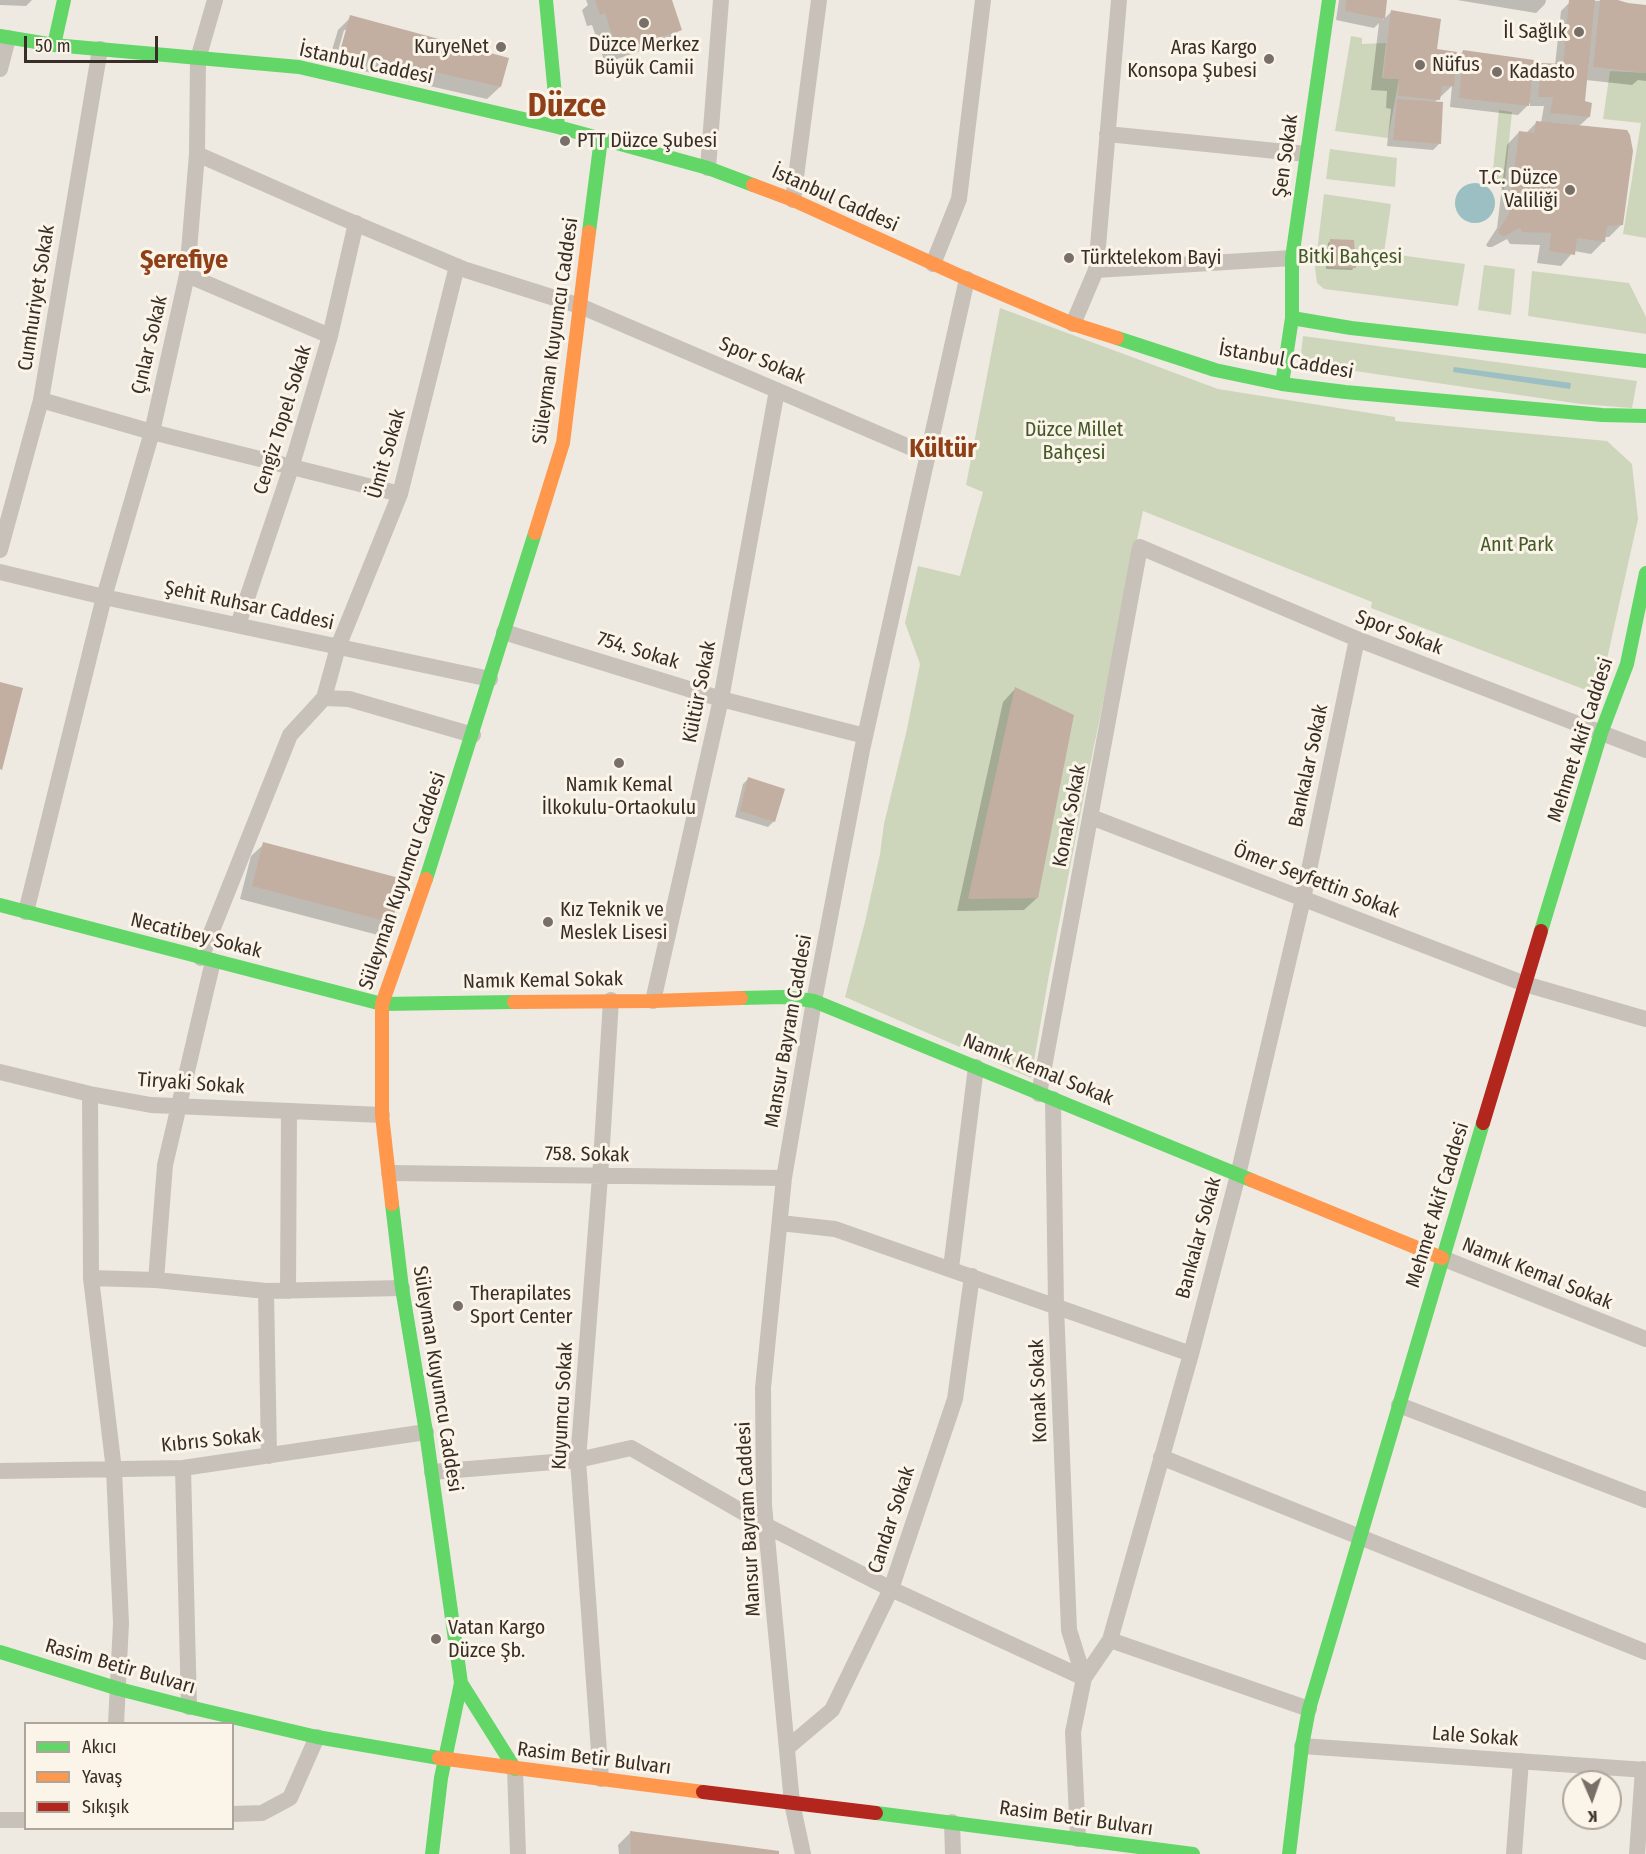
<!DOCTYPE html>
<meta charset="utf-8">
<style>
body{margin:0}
#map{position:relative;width:1646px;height:1854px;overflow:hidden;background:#eeeae1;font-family:"Fira Sans Condensed",sans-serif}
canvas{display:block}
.legend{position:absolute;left:24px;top:1722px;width:210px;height:108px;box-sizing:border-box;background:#fbf4e8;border:2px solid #ada59b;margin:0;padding:8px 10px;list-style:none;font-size:18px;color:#392e27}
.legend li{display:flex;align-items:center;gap:12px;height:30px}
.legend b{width:30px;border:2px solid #ada59b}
.north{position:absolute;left:1562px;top:1770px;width:60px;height:60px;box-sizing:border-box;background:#fbf4e8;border:2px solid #ada59b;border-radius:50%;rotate:178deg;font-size:16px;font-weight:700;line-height:24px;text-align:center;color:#392e27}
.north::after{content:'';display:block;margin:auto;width:21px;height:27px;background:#787068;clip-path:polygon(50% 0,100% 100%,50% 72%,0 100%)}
.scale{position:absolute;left:24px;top:36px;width:134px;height:27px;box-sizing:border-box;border:3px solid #392e27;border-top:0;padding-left:8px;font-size:18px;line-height:21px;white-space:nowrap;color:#392e27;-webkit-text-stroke:4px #fbf4e8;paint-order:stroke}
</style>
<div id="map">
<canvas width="1646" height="1854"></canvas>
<ul class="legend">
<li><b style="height:8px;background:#63d668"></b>Akıcı</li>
<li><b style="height:8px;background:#ff974d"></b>Yavaş</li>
<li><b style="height:8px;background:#b3261e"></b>Sıkışık</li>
</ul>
<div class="north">K</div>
<div class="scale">50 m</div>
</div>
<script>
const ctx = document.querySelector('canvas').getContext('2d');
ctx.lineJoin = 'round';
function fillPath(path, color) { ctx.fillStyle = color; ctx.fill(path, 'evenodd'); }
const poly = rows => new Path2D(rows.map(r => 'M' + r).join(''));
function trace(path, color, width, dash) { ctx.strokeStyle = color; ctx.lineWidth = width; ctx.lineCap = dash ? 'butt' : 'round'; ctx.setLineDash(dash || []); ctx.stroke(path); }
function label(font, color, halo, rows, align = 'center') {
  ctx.font = font + ' "Fira Sans Condensed",sans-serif'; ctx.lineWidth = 6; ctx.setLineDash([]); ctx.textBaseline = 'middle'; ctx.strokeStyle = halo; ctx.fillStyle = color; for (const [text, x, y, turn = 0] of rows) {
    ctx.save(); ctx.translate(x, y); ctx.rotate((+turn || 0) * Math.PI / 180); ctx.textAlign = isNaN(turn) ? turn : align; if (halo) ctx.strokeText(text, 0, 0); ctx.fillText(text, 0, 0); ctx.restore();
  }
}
fillPath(poly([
 [1351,36,1362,38,1362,44,1386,43,1382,78,1399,79,1388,138,1335,131],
 [1610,71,1646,73,1646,238,1623,234,1641,123,1603,119],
 [1499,110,1512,112,1504,190,1492,180],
 [1330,149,1397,158,1395,187,1326,179],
 [1324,194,1391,204,1384,253,1465,264,1458,306,1324,289,1317,283,1315,268],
 [1484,265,1515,269,1511,315,1478,310],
 [1532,271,1629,283,1646,317,1646,334,1528,316],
 [1000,308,1218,389,1395,417,1395,421,1607,441,1632,464,1638,519,1599,695,1371,608,1372,602,1143,511,1088,775,1049,975,1031,1078,845,997,865,922,880,854,884,824,907,729,920,664,905,623,918,566,960,576,983,492,966,485],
 [1303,336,1637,381,1632,408,1581,404,1300,363]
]), '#cdd6ba');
fillPath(poly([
 '1455 203a20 20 0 1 1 40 0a20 20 0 1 1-40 0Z',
 [1454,367,1571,383,1570,389,1453,372]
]), '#9bbfc2');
fillPath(poly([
 [0,0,32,0,26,6,0,5],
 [586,0,670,0,680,30,668,42,605,63,592,25,587,26,582,10,588,5],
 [1339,0,1386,0,1383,20,1391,12,1436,51,1455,60,1463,51,1531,75,1541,65,1555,65,1561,11,1570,2,1617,0,1616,2,1646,6,1646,81,1638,80,1632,85,1586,80,1584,102,1589,117,1579,126,1622,224,1609,237,1604,237,1604,241,1591,254,1574,251,1561,266,1537,263,1540,245,1510,244,1507,239,1492,247,1488,247,1486,245,1497,228,1507,145,1519,132,1526,133,1537,122,1541,123,1544,106,1530,106,1530,103,1518,115,1450,107,1452,86,1434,103,1439,144,1433,150,1387,146,1391,109,1386,108,1387,91,1371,90,1379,23,1374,28,1336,20],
 [1457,0,1546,0,1545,4,1536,13],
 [351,17,500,87,487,99,328,63,338,30],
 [344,30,348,30,339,58,336,58],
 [1331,241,1354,267,1352,270,1326,269,1328,243],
 [1015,689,1037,898,1024,910,957,911,1003,702],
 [748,779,774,821,768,827,735,817,743,784],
 [264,844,390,922,378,935,240,899,251,856],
 [631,1832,778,1854,619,1854,618,1845]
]), '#0003');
fillPath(poly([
 [595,0,672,0,682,30,617,51,605,13,600,15],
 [1346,0,1387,0,1385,19,1345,11],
 [1569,0,1595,0,1585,101,1592,103,1590,117,1550,113,1553,97,1538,97,1541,63,1563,64],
 [1600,0,1618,0,1628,3,1646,5,1646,73,1593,67],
 [1391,10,1441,19,1437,49,1457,52,1454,86,1442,86,1440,100,1398,96,1399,79,1383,78],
 [350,15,509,58,501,87,340,51],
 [1463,50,1534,60,1529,106,1459,98],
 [1397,99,1443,102,1441,144,1393,140],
 [1536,121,1627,130,1630,135,1633,151,1623,225,1607,226,1605,242,1577,238,1575,255,1549,251,1551,233,1522,232,1520,228,1505,236,1500,235,1498,231,1509,214,1519,131,1534,133],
 [1330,239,1354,240,1356,268,1328,267],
 [0,682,23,688,2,770,0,769],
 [1015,687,1074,715,1038,898,968,899],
 [748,777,785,789,775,822,740,811],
 [263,842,403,879,392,923,252,886],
 [630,1831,779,1851,779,1854,631,1854]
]), '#c3afa1');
trace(poly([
 [0,69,8,38],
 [1107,134,1306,154],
 [197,154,340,217,466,270,580,306,928,455],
 [708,168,721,0],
 [793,200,819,0],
 [933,264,959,199,983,0],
 [1096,270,1292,258],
 [187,275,330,336],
 [1073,324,1096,270,1119,0],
 [41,400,152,432,400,494],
 [0,550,41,400,100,49],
 [0,572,104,597,490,679],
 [238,625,291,468,330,336,356,223],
 [504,632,721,699,865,736],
 [324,698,349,699,473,735],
 [1091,817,1525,984,1646,1019],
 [26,912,104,597,152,432,187,275,197,154,198,59,215,0],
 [201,958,290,735,324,698,338,647,400,494,457,266],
 [653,1001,721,699,777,390],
 [0,1072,90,1094,151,1105,382,1115],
 [90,1094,91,1278,114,1470,121,1623,116,1724],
 [1039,1094,1140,547,1357,639,1646,750],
 [1053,1099,1056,1306,1069,1630,1084,1678],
 [389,1173,784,1178],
 [780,1223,835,1229,1191,1354],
 [1442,1258,1646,1339],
 [951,1268,976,1067],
 [91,1278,156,1280,266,1291,402,1288],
 [156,1280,165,1165,213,961],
 [266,1291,269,1456],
 [288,1291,289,1111],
 [1399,1405,1646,1500],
 [1161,1457,1646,1652],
 [183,1468,189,1707],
 [0,1471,183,1468,426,1432],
 [432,1472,578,1460,631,1448,767,1526,891,1589,1084,1678],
 [1110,1640,1309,1709],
 [1302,1746,1646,1770],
 [787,1748,832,1710,891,1589,955,1399,972,1276],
 [515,1769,518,1854],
 [601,1779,578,1460,600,1177,611,1000],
 [232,1814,262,1813,290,1798,317,1737],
 [0,1820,26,1820],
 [952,1822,953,1854],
 [1078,1839,1073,1732,1084,1678,1110,1640,1191,1354,1238,1175,1303,899,1357,639],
 [803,1854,792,1803,764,1505,763,1388,784,1178,814,1001,862,750,967,279],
 [1514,1854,1521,1761],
 [1637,1854,1643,1769]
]), '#c7c1ba', 16);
trace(poly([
 [546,0,558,127],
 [0,36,54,45,299,67,558,127,708,168,753,185],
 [54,45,64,0],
 [589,232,601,139],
 [1292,318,1351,328,1646,361],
 [1117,338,1215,370,1282,384,1345,392,1602,415,1646,416],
 [1282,384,1292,318,1292,258,1329,0],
 [426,879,535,533],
 [0,905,382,1004,514,1002],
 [1541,931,1601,733,1627,664,1646,573],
 [741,998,784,997,814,1001,1251,1180],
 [392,1204,402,1288,426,1432,461,1683,441,1778,432,1854],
 [0,1652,119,1689,189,1707,317,1737,439,1758],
 [461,1683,515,1769],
 [876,1813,1193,1854],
 [1289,1854,1302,1746,1309,1709,1483,1123]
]), '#63d668', 14);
trace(poly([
 [753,185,793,200,967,279,1073,324,1117,338],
 [535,533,563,443,589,232],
 [514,1002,653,1001,741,998],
 [1251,1180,1442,1258],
 [392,1204,382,1115,382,1004,426,879],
 [439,1758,703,1792]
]), '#ff974d', 14);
trace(poly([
 [1483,1123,1541,931],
 [703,1792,876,1813]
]), '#b3261e', 14);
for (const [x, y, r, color] of [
 [644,23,6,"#787068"],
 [1579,32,6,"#787068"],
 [501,47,6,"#787068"],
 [1269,59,6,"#787068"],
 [1420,65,6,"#787068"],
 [1497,72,6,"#787068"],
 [565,141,6,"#787068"],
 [1570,190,6,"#787068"],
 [1069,258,6,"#787068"],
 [619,763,6,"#787068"],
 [548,922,6,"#787068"],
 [458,1306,6,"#787068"],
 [436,1639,6,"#787068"]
]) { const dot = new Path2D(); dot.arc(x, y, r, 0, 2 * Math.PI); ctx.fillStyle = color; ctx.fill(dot); trace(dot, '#fbf4e8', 2); }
label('20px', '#392e27', '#fbf4e8', [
 ["İl Sağlık",1567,32,"right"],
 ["Düzce Merkez",644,45,"center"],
 ["Büyük Camii",644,68,"center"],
 ["KuryeNet",489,47,"right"],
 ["Aras Kargo",1257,48,"right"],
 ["Konsopa Şubesi",1257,71,"right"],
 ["Nüfus",1432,65],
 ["Kadasto",1509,72],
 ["PTT Düzce Şubesi",577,141],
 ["T.C. Düzce",1558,178,"right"],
 ["Valiliği",1558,201,"right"],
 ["Türktelekom Bayi",1081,258],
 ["Namık Kemal",619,785,"center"],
 ["İlkokulu-Ortaokulu",619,808,"center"],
 ["Kız Teknik ve",560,910],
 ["Meslek Lisesi",560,933],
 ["Therapilates",470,1294],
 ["Sport Center",470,1317],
 ["Vatan Kargo",448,1628],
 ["Düzce Şb.",448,1651]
], 'left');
label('20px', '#392e27', '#fbf4e8', [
 ["İstanbul Caddesi",366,64,12],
 ["Şen Sokak",1286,156,-82],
 ["İstanbul Caddesi",835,199,24],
 ["Cumhuriyet Sokak",37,298,-81],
 ["Süleyman Kuyumcu Caddesi",556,331,-82],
 ["Çınlar Sokak",150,345,-77],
 ["Spor Sokak",762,361,23],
 ["İstanbul Caddesi",1286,361,10],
 ["Cengiz Topel Sokak",283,420,-73],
 ["Ümit Sokak",387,454,-74],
 ["Şehit Ruhsar Caddesi",249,606,12],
 ["Spor Sokak",1399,633,21],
 ["754. Sokak",638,651,17],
 ["Kültür Sokak",700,692,-79],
 ["Mehmet Akif Caddesi",1581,740,-72],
 ["Bankalar Sokak",1309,766,-78],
 ["Konak Sokak",1070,816,-79],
 ["Süleyman Kuyumcu Caddesi",403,881,-71],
 ["Ömer Seyfettin Sokak",1316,881,21],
 ["Necatibey Sokak",196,936,14],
 ["Namık Kemal Sokak",543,981,-1],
 ["Mansur Bayram Caddesi",789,1031,-80],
 ["Namık Kemal Sokak",1038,1070,22],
 ["Tiryaki Sokak",191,1084,4],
 ["758. Sokak",587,1155,1],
 ["Mehmet Akif Caddesi",1438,1205,-73],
 ["Bankalar Sokak",1199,1238,-75],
 ["Namık Kemal Sokak",1537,1274,22],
 ["Süleyman Kuyumcu Caddesi",437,1379,81],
 ["Konak Sokak",1039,1391,-92],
 ["Kuyumcu Sokak",563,1406,-87],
 ["Kıbrıs Sokak",211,1441,-6],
 ["Mansur Bayram Caddesi",749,1519,-93],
 ["Candar Sokak",892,1520,-72],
 ["Rasim Betir Bulvarı",120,1667,16],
 ["Lale Sokak",1475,1737,4],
 ["Rasim Betir Bulvarı",594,1759,7],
 ["Rasim Betir Bulvarı",1076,1819,8]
]);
label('20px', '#435929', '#fbf4e8', [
 ["Bitki Bahçesi",1350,257],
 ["Düzce Millet",1074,430],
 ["Bahçesi",1074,453],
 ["Anıt Park",1517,545]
]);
label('bold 26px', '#8f4019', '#fbf4e8', [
 ["Şerefiye",184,261],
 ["Kültür",943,450]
]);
label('bold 32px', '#8f4019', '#fbf4e8', [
 ["Düzce",567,107]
]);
</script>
